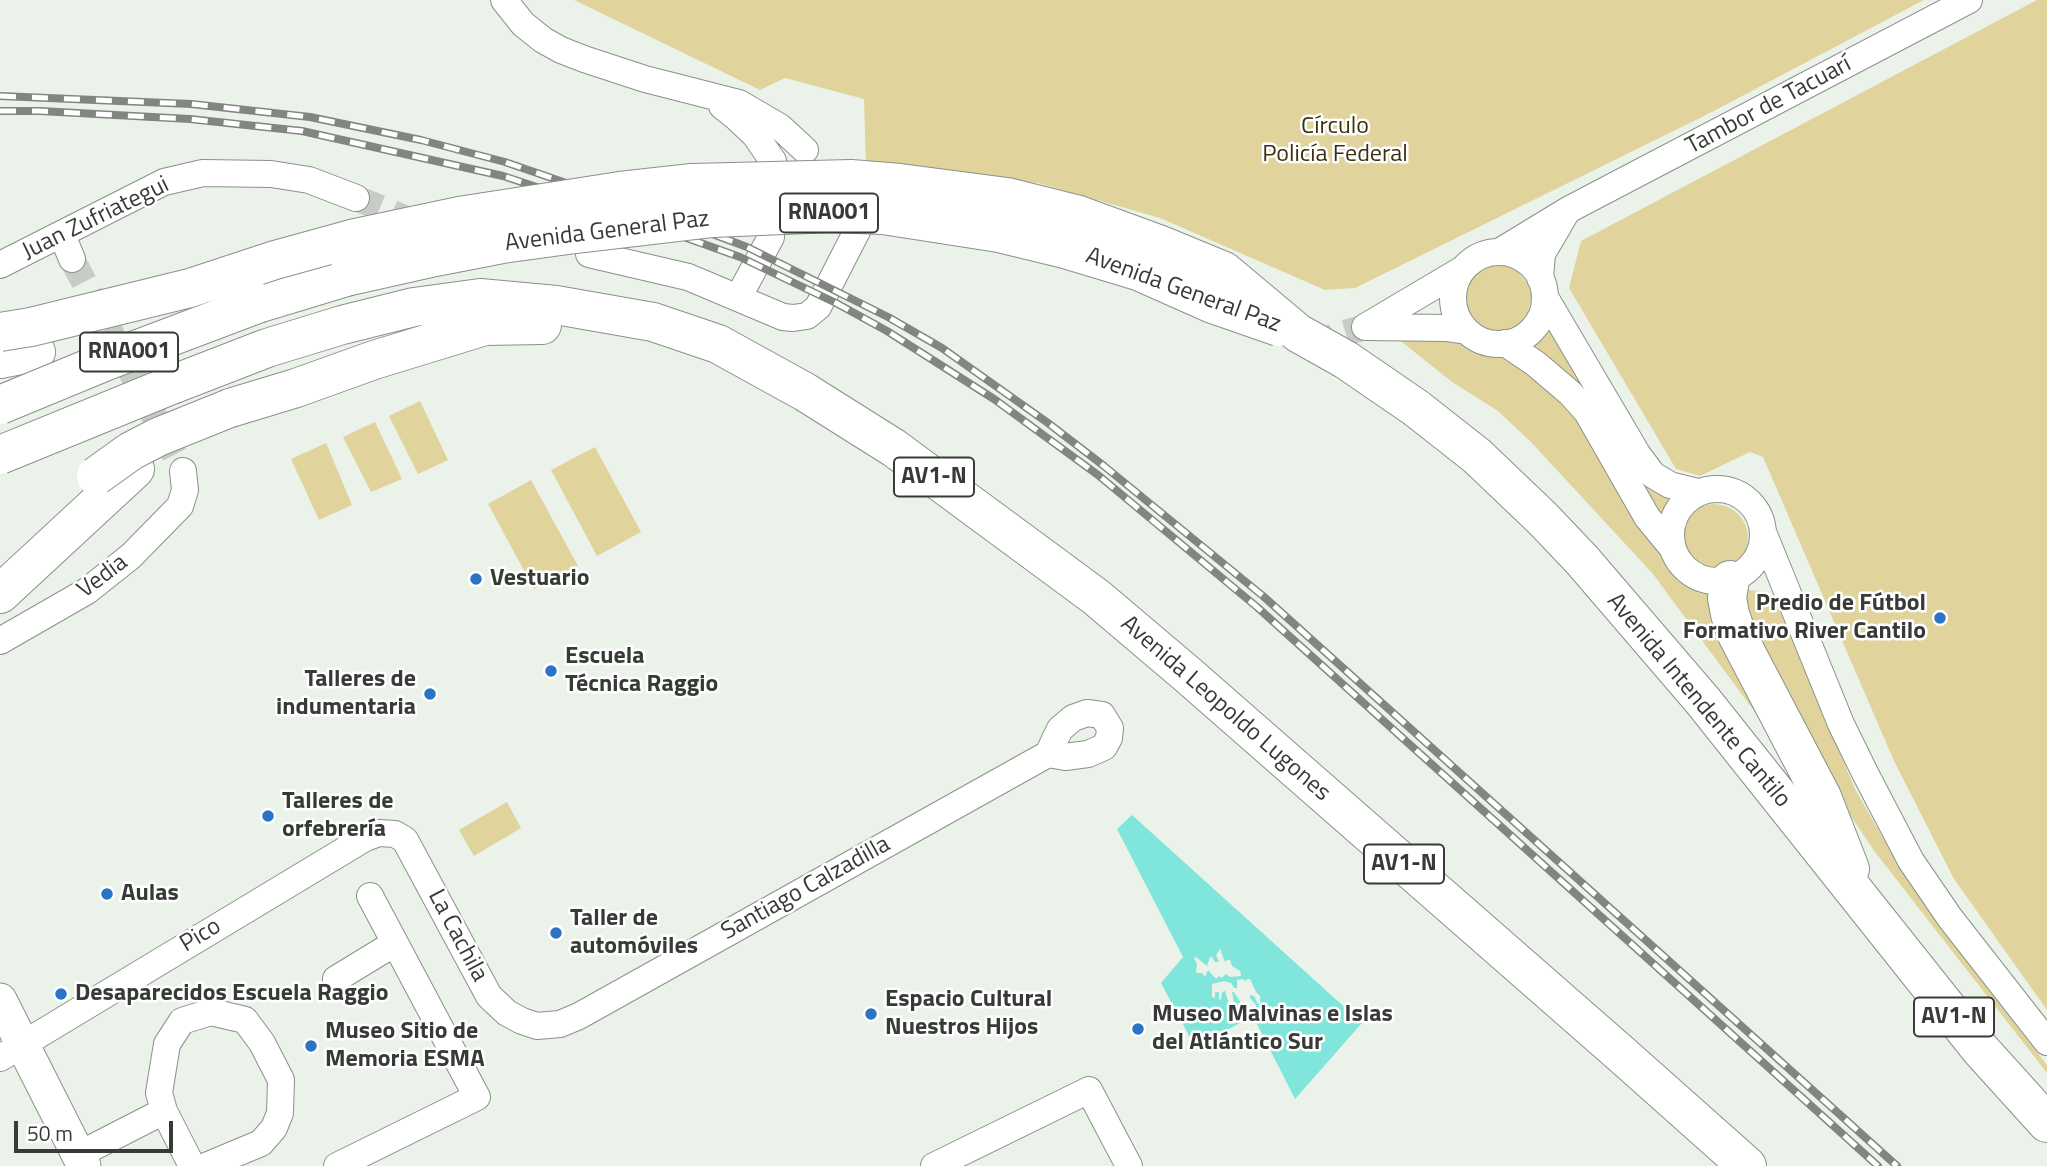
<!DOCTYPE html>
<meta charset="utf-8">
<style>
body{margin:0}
#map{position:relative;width:2047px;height:1166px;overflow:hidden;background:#ebf2ea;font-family:"Titillium Web",sans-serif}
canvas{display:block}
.scale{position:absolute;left:14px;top:1121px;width:159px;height:32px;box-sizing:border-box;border:4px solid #373a37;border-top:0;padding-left:9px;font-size:21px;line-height:24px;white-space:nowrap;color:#373a37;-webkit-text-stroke:5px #fff;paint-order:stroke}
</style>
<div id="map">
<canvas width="2047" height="1166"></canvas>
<div class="scale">50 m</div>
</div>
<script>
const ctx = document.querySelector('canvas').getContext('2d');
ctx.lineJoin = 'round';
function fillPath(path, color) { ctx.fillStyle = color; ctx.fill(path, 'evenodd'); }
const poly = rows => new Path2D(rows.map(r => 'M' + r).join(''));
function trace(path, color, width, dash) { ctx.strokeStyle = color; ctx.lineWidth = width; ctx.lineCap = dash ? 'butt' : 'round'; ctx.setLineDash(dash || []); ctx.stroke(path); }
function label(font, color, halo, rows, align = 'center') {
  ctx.font = font + ' "Titillium Web",sans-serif'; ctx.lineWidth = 5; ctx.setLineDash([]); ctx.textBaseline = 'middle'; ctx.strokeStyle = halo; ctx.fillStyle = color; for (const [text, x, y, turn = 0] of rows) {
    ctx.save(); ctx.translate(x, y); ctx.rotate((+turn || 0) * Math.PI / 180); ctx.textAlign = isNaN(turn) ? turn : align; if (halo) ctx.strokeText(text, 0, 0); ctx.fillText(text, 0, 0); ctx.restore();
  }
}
fillPath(poly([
 [574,0,1924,0,1710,113,1355,288,1325,290,1160,218,1038,183,866,168,864,99,785,78,760,90],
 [2037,0,2047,0,2047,1010,1954,879,1894,761,1763,457,1750,452,1700,476,1676,469,1569,288,1581,241],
 [1499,261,1514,267,1529,286,1532,297,1525,320,1506,334,1487,332,1467,318,1459,304,1462,288,1469,274,1480,265],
 [1548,321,1670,494,1661,518,1524,346,1539,334],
 [1397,338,1459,340,1483,346,1523,363,1582,418,1667,566,1679,582,1700,593,1715,595,1763,723,1653,574,1531,442,1498,411,1452,382],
 [420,401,448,460,418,474,389,416],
 [375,422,402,479,371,492,343,437],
 [326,443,352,505,319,520,291,459],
 [595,447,641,532,597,556,551,470],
 [531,480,578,566,534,589,488,504],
 '1680 538a34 34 0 1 1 68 0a34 34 0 1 1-68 0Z',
 [1746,590,1761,591,1777,604,1855,789,1898,864,1970,966,2047,1065,2047,1073,1875,852,1824,776,1736,597],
 [507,802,521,828,474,856,459,830]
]), '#e0d49c');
fillPath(poly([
 [1132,815,1362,1023,1295,1099,1253,1016,1195,1047,1161,983,1183,957,1117,829],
 [1220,949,1225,962,1227,960,1230,960,1232,966,1240,971,1241,976,1230,977,1226,974,1222,978,1219,976,1216,979,1208,970,1205,977,1202,973,1197,973,1196,971,1197,964,1194,958,1196,957,1207,966,1210,957,1212,957,1215,962,1219,962,1216,955],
 [1242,979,1246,981,1247,979,1250,979,1256,992,1260,996,1260,1003,1258,1004,1254,996,1250,995,1250,998,1256,1005,1256,1008,1254,1009,1241,1003,1234,992,1232,992,1234,1003,1229,1004,1225,991,1222,992,1221,1000,1219,999,1219,992,1215,992,1215,998,1212,997,1212,984,1224,981,1231,983,1234,988,1237,988,1237,980]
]), '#80e5da');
trace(poly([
 [356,198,420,224],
 [72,259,183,471],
 [1308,337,1323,340,1365,327]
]), '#c7cdc6', 26, [26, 13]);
const minor = poly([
 [504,0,523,24,543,40,561,50,584,59,645,79,739,103,780,127,805,150],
 [722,106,736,117,755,135,773,161],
 [62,235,72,259],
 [1499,252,1568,210,1969,0],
 '1453 298a46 46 0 1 1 92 0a46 46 0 1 1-92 0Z',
 [589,254,688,277,783,317,793,318,807,316,818,307,858,229],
 [0,265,164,182,203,173,271,174,309,180,356,198],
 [1540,278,1542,254,1566,213],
 [1545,297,1638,455,1653,475,1670,485,1698,492],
 [738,298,771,237],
 [1365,327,1463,269],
 [1367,327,1446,328,1467,331],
 [1505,343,1536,364,1570,393,1587,412,1647,517,1670,545],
 '1671 535a46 46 0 1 1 92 0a46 46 0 1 1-92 0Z',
 [1763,532,1841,724,1865,773,1911,861,1950,918,2047,1042],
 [0,641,87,591,131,556,180,506,185,490,183,471],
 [370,896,395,943],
 [336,979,395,943,477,1097,337,1166],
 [0,1058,365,838,379,833,395,834,405,840,489,996,507,1013,522,1021,537,1026,560,1024,579,1016,1048,754,1060,729,1073,718,1087,713,1102,715,1110,728,1109,738,1104,747,1088,754,1065,757,1048,754],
 [164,1111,159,1093,167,1044,182,1021,211,1012,245,1020,262,1043,281,1080,280,1113,274,1128,261,1143,206,1166],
 [78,1155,164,1111,192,1166],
 [934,1166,1089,1090,1129,1166]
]);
const major = poly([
 [0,1000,84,1166]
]);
const highway = poly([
 [260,303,346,277],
 [0,359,36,352],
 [174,384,267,348,342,325,414,307,480,298,556,305,653,322,718,344,805,392,894,448,1096,597,1188,675,1620,1053,1747,1166],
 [230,408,296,388,374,360,485,326,542,325],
 [1416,408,1477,456,1543,519,1582,560,1703,701,1980,1049,2047,1123],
 [1730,580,1727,598,1730,614,1737,635,1822,797,1850,869],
 [0,594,135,469]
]);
trace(minor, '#8a9189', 28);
trace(major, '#8a9189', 35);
trace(highway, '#8a9189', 40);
trace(minor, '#fff', 26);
trace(major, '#fff', 33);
trace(highway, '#fff', 38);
const rail = poly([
 [0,96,191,104,310,117,421,140,505,162,691,226,747,247,888,317,942,348,1048,423,1104,466,1263,596,1897,1166],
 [0,111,40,111,190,119,302,131,503,176,625,216,740,257,836,303,887,331,994,399,1098,475,1257,607,1878,1166]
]);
trace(rail, '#818681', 8);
trace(rail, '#fff', 5, [16]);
const highwayBridge = poly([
 [346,277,435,257,502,244,568,235,713,218,831,213,883,215,999,233,1065,249,1138,271,1210,303,1279,327],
 [0,332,31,327,190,288,275,260,355,238,459,216,620,191,692,183,851,179,900,183,1007,197,1079,215,1161,245,1224,271,1298,333,1346,360,1416,408],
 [0,405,109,360,260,303],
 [0,455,174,384],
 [96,476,131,451,158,437,230,408]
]);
trace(highwayBridge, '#8a9189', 40, []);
trace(highwayBridge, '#fff', 38);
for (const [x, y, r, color] of [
 [476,579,7,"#2b73c4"],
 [1940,618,7,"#2b73c4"],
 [551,671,7,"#2b73c4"],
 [430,694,7,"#2b73c4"],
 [268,816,7,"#2b73c4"],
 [107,894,7,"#2b73c4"],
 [556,933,7,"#2b73c4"],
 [61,994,7,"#2b73c4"],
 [871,1014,7,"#2b73c4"],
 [1138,1029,7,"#2b73c4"],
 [311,1046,7,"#2b73c4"]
]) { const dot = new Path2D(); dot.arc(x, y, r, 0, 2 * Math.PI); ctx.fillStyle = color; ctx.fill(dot); trace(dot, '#fff', 2.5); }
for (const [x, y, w] of [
 [829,213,98],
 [129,352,98],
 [934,477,80],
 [1404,864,80],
 [1954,1017,80]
]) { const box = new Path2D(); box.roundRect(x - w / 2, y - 19.5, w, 39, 5); ctx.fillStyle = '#fff'; ctx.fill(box); trace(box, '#373a37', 2); }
label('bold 23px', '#373a37', null, [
 ["RNA001",829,213],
 ["RNA001",129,352],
 ["AV1-N",934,477],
 ["AV1-N",1404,864],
 ["AV1-N",1954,1017]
]);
label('24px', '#373a37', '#fff', [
 ["Tambor de Tacuarí",1769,106,-28],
 ["Juan Zufriategui",96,219,-26],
 ["Avenida General Paz",607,232,-7],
 ["Avenida General Paz",1183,291,20],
 ["Vedia",103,577,-37],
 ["Avenida Intendente Cantilo",1698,701,50],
 ["Avenida Leopoldo Lugones",1225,709,41],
 ["Santiago Calzadilla",806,889,-29],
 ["Pico",201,936,-31],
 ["La Cachila",457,936,62]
]);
label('24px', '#393110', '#fff', [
 ["Círculo",1335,127],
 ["Policía Federal",1335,155]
]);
label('bold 24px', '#373a37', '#fff', [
 ["Vestuario",490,579],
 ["Predio de Fútbol",1926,604,"right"],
 ["Formativo River Cantilo",1926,632,"right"],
 ["Escuela",565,657],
 ["Técnica Raggio",565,685],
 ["Talleres de",416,680,"right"],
 ["indumentaria",416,708,"right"],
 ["Talleres de",282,802],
 ["orfebrería",282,830],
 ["Aulas",121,894],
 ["Taller de",570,919],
 ["automóviles",570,947],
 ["Desaparecidos Escuela Raggio",75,994],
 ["Espacio Cultural",885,1000],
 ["Nuestros Hijos",885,1028],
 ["Museo Malvinas e Islas",1152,1015],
 ["del Atlántico Sur",1152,1043],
 ["Museo Sitio de",325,1032],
 ["Memoria ESMA",325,1060]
], 'left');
</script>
